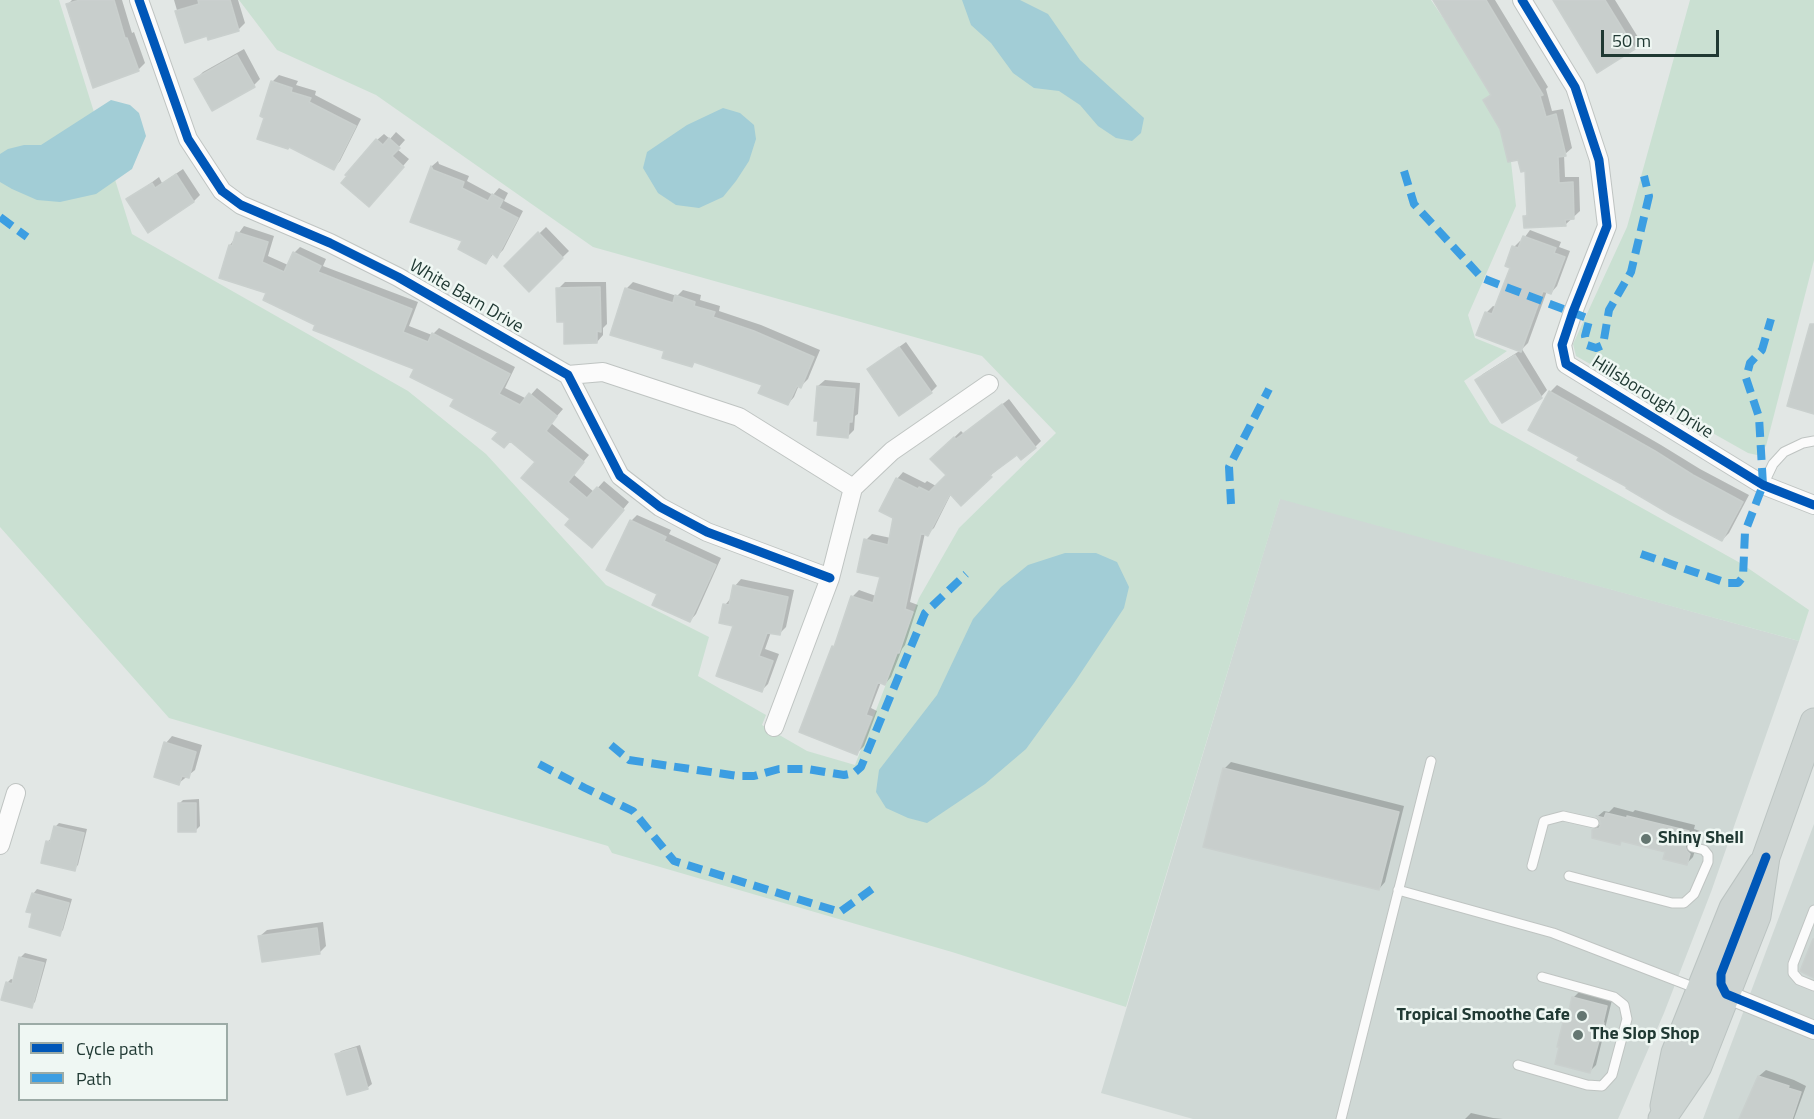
<!DOCTYPE html>
<style>
body{margin:0}
#map{position:relative;width:1814px;height:1119px;overflow:hidden;background:#e2e7e5;font-family:"Titillium Web",sans-serif}
canvas{display:block}
.legend{position:absolute;left:18px;top:1023px;width:210px;height:78px;box-sizing:border-box;background:#eff7f3;border:2px solid #9caba6;margin:0;padding:8px 10px;list-style:none;font-size:18px;color:#203933}
.legend li{display:flex;align-items:center;gap:12px;height:30px}
.legend b{width:30px;border:2px solid #9caba6}
.scale{position:absolute;left:1601px;top:30px;width:118px;height:27px;box-sizing:border-box;border:3px solid #203933;border-top:0;padding-left:8px;font-size:18px;line-height:21px;white-space:nowrap;color:#203933;-webkit-text-stroke:4px #eff7f3;paint-order:stroke}
</style>
<div id="map">
<canvas width="1814" height="1119"></canvas>
<ul class="legend">
<li><b style="height:8px;background:#0057b8"></b>Cycle path</li>
<li><b style="height:8px;background:#3c9ee2"></b>Path</li>
</ul>
<div class="scale">50 m</div>
</div>
<script>
const ctx = document.querySelector('canvas').getContext('2d');
ctx.lineJoin = 'round';
function fillPath(path, color) { ctx.fillStyle = color; ctx.fill(path, 'evenodd'); }
const poly = rows => new Path2D(rows.map(r => 'M' + r).join(''));
function trace(path, color, width, dash) { ctx.strokeStyle = color; ctx.lineWidth = width; ctx.lineCap = dash ? 'butt' : 'round'; ctx.setLineDash(dash || []); ctx.stroke(path); }
function label(font, color, halo, rows, align = 'center') {
  ctx.font = font + ' "Titillium Web",sans-serif'; ctx.lineWidth = 5; ctx.setLineDash([]); ctx.textBaseline = 'middle'; ctx.strokeStyle = halo; ctx.fillStyle = color; for (const [text, x, y, turn = 0] of rows) {
    ctx.save(); ctx.translate(x, y); ctx.rotate((+turn || 0) * Math.PI / 180); ctx.textAlign = isNaN(turn) ? turn : align; if (halo) ctx.strokeText(text, 0, 0); ctx.fillText(text, 0, 0); ctx.restore();
  }
}
fillPath(poly([
 [1280,498,1799,641,1711,892,1664,1013,1618,1119,1193,1119,1101,1093],
 [1814,824,1814,1119,1703,1119]
]), '#cfd8d5');
fillPath(poly([
 [0,0,59,0,132,234,408,391,486,454,606,585,709,637,698,676,766,715,762,725,807,751,855,765,919,598,959,528,1056,433,982,356,593,247,376,95,277,50,239,0,1431,0,1505,109,1516,206,1468,315,1475,338,1507,351,1464,381,1490,423,1742,564,1809,610,1799,641,1280,499,1126,1007,952,952,612,853,608,846,169,718,0,527],
 [1690,0,1814,0,1814,260,1766,446,1757,455,1748,453,1576,356,1573,344,1627,227]
]), '#cae0d2');
fillPath(poly([
 [962,0,1020,0,1048,14,1080,60,1144,118,1141,133,1132,141,1116,138,1098,126,1080,105,1059,91,1034,88,1013,73,991,43,971,25],
 [111,100,130,105,139,113,146,136,132,169,96,194,60,202,37,200,12,189,0,182,0,154,8,149,24,145,41,145],
 [723,108,740,113,754,125,756,139,749,161,736,181,723,197,699,208,676,205,658,193,643,168,647,152,687,125],
 [1065,553,1096,553,1117,562,1129,587,1124,608,1074,683,1026,749,985,784,927,823,908,818,886,808,876,792,879,770,937,695,973,619,1001,587,1028,565]
]), '#a2cdd6');
fillPath(poly([
 [72,0,122,0,132,33,134,32,145,63,138,70,67,5],
 [174,0,238,0,245,23,238,30,208,34,186,41],
 [1435,0,1495,0,1548,87,1546,89,1552,111,1563,109,1572,148,1564,155,1565,177,1579,177,1580,211,1565,225,1525,216,1529,213,1526,169,1485,100,1491,94],
 [1554,0,1615,0,1641,42,1634,48],
 [244,49,260,79,254,85,196,79,203,72],
 [279,75,298,81,296,85,316,91,315,95,361,119,340,161,334,168,290,146,266,117,272,82],
 [396,132,405,140,397,149,409,159,375,199,377,140,384,134,390,139],
 [438,161,439,164,469,176,467,181,493,195,499,188,508,193,504,201,523,211,503,250,497,256,494,253,486,263,464,240,412,221,432,166],
 [183,169,200,195,194,201,149,231,128,200,159,177,162,183],
 [244,226,274,236,268,256,288,265,294,253,300,247,326,259,323,266,418,302,409,326,432,335,439,328,515,367,505,388,527,399,537,388,563,409,551,423,589,455,573,474,594,492,604,481,629,502,599,539,572,519,537,461,416,368,317,324,269,292,220,277,230,245],
 [546,227,569,251,529,290,506,266],
 [1530,230,1561,242,1559,247,1570,251,1557,286,1551,293,1547,291,1528,343,1522,349,1547,390,1541,397,1477,380,1483,374,1521,350,1486,313,1493,306,1496,307,1512,267,1514,247,1520,241,1522,241],
 [565,282,606,282,607,324,603,328,603,335,597,342,565,321,558,289],
 [633,282,677,296,683,290,701,295,700,300,720,306,719,311,761,325,820,350,808,379,801,386,799,385,794,397,788,404,764,384,696,361,691,366,666,350,626,289],
 [906,342,937,386,931,392,869,369],
 [825,380,860,383,858,414,855,416,854,430,848,436,818,386],
 [1557,385,1661,445,1700,469,1749,495,1729,533,1722,540,1530,429,1550,392],
 [1009,399,1041,441,1035,447,1017,453,990,476,951,494,934,528,927,534,925,533,910,602,918,605,905,645,902,649,891,677,885,684,881,682,871,708,877,711,864,746,857,753,834,647,837,643,853,596,859,590,876,596,882,576,866,540,872,534,891,538,897,479,903,472,925,483,927,481,936,486,948,475,939,452,961,431,964,434],
 [637,515,671,530,669,534,721,558,696,614,690,621,659,593,631,521],
 [741,579,794,590,786,627,779,634,771,632,765,649,779,654,768,684,762,690,735,625,725,605,731,598,735,586],
 [172,736,202,745,195,770,179,783,166,743],
 [1231,762,1404,806,1385,882,1379,889,1224,769],
 [199,799,200,826,196,830,179,804,183,800],
 [1614,807,1633,812,1635,810,1695,825,1694,829,1700,831,1691,839,1693,845,1696,847,1693,857,1687,863,1666,850,1623,840,1620,843,1594,830,1602,823,1598,816,1604,811,1609,812],
 [59,823,87,829,78,865,74,869,47,842,52,838,55,827],
 [37,889,72,899,63,930,59,934,34,912,33,894],
 [323,922,326,946,320,952,260,936,267,930],
 [25,953,47,959,35,1002,31,1006,7,983,11,979,14,980,21,957],
 [1580,991,1612,1000,1596,1065,1590,1071,1561,1046,1566,1014,1570,1011,1573,998],
 [360,1045,372,1084,367,1088,337,1055,341,1051],
 [1766,1070,1794,1080,1806,1086,1794,1119,1741,1119,1759,1076],
 [1471,1113,1493,1118,1503,1119,1465,1119]
]), '#0003');
const building = poly([
 [80,0,114,0,125,38,127,38,139,71,93,88,66,4,80,0],
 [198,0,230,0,239,31,208,40,207,36,185,43,175,11,199,4,198,0],
 [1433,0,1486,0,1543,95,1540,96,1546,117,1556,114,1566,156,1558,157,1559,183,1573,182,1574,219,1565,220,1566,226,1524,228,1523,216,1527,216,1525,171,1521,172,1518,160,1508,162,1500,129,1483,100,1491,95,1433,0],
 [1553,0,1605,0,1635,49,1597,73,1553,0],
 [237,55,255,87,212,111,194,79,237,55],
 [271,81,292,88,291,92,311,98,309,102,356,126,334,170,289,147,288,149,257,139,264,118,260,116,271,81],
 [389,138,400,148,392,156,404,167,369,207,341,183,347,176,345,175,376,139,383,145,389,138],
 [431,166,433,170,464,182,462,188,488,201,492,194,503,200,499,208,518,218,497,258,492,253,486,264,458,249,462,241,410,222,431,166],
 [176,174,194,202,148,233,126,199,152,183,155,188,176,174],
 [236,232,268,242,262,262,284,272,293,252,321,266,318,272,412,309,403,332,428,342,432,333,510,374,499,394,520,405,529,393,557,416,546,431,584,462,568,482,587,498,597,487,624,510,592,548,565,525,570,519,521,478,535,462,510,441,504,448,492,439,498,432,450,406,454,399,410,377,414,369,313,330,315,325,263,300,266,293,219,278,229,245,232,246,236,232],
 [538,232,563,258,529,292,504,266,538,232],
 [1523,236,1556,248,1554,253,1565,257,1551,294,1543,291,1521,352,1476,335,1485,312,1492,314,1510,268,1505,266,1512,246,1518,248,1523,236],
 [600,287,601,332,597,331,597,343,564,344,564,322,557,322,556,288,600,287],
 [625,288,673,303,675,295,695,302,694,306,715,312,713,317,754,331,814,357,801,388,797,386,788,405,758,393,762,385,694,362,692,367,662,358,664,351,610,335,625,288],
 [1810,324,1814,324,1814,414,1787,406,1810,324],
 [899,347,932,393,899,416,867,369,899,347],
 [1515,355,1542,398,1502,423,1475,380,1515,355],
 [817,386,855,389,852,422,849,422,848,438,817,435,818,421,814,421,817,386],
 [1549,391,1655,451,1693,475,1743,502,1722,541,1670,514,1626,488,1627,487,1577,460,1579,457,1528,430,1549,391],
 [1002,404,1036,448,1021,460,1017,455,990,475,992,477,961,506,950,494,928,536,921,533,905,609,913,612,899,653,897,653,885,685,878,682,866,715,872,717,857,755,799,732,832,646,834,647,851,596,873,603,880,577,857,572,864,539,888,545,893,518,879,511,896,478,918,489,919,487,929,492,946,475,930,459,954,437,956,439,1002,404],
 [630,520,666,537,664,541,716,565,690,622,652,605,657,594,606,570,630,520],
 [733,585,788,597,780,635,767,633,759,656,773,661,762,692,716,676,733,626,719,623,723,604,729,605,733,585],
 [164,742,196,752,189,778,182,776,179,785,154,777,164,742],
 [1223,768,1399,812,1379,890,1203,847,1223,768],
 [178,803,196,803,196,832,178,832,178,803],
 [1606,813,1627,818,1627,816,1689,831,1688,836,1694,837,1693,840,1688,842,1685,846,1687,851,1690,854,1687,865,1663,859,1665,852,1621,841,1620,845,1592,838,1592,830,1599,828,1601,824,1599,818,1596,816,1604,818,1606,813],
 [54,826,84,833,75,871,41,863,46,841,50,842,54,826],
 [32,893,69,903,60,936,29,927,32,913,26,912,32,893],
 [317,928,320,954,262,962,258,936,317,928],
 [1813,939,1814,939,1814,978,1800,971,1813,939],
 [19,957,44,963,32,1008,1,1000,6,982,12,984,19,957],
 [1572,997,1607,1006,1603,1023,1604,1023,1590,1073,1555,1064,1559,1047,1557,1047,1565,1014,1568,1014,1572,997],
 [356,1048,368,1089,347,1095,335,1054,356,1048],
 [1758,1076,1789,1086,1788,1088,1801,1092,1792,1119,1739,1119,1758,1076]
]);
fillPath(building, '#c8cecc');
trace(building, '#cad0ce', 1.5);
const lane = poly([
 [1763,485,1773,464,1784,452,1803,443,1814,441],
 [1532,866,1544,821,1563,816,1594,823],
 [1569,876,1672,903,1684,903,1694,894,1708,862,1708,855,1704,850,1692,847],
 [1398,890,1553,933,1698,989],
 [1814,910,1793,964,1793,973,1799,980,1814,986],
 [1518,1065,1587,1085,1602,1086,1612,1075,1627,1019,1624,1005,1614,997,1542,977],
 [1341,1119,1431,761]
]);
const street = poly([
 [139,0,188,139,222,191,241,205,330,243,398,277,568,375,620,476,660,507,707,532,830,578],
 [1522,0,1575,87,1599,160,1607,226,1573,312,1562,345,1566,364,1763,485,1814,505],
 [568,375,603,372,739,417,853,488],
 [774,727,830,578,853,488,892,451,989,384],
 [0,845,16,793],
 [1721,984,1726,994,1814,1030]
]);
const primary = poly([
 [1664,1106,1675,1053,1733,908,1761,865],
 [1662,1119,1698,1066,1757,916,1766,857,1814,722]
]);
trace(lane, '#bfc4c2', 11);
trace(street, '#bfc4c2', 20);
trace(primary, '#bbc3c1', 29);
trace(lane, '#fbfbfb', 9);
trace(street, '#fbfbfb', 18);
trace(primary, '#cdd4d2', 27);
trace(poly([
 [1404,171,1414,204,1482,278,1587,318,1589,321,1585,336,1587,345,1596,348,1603,345,1609,310,1631,272,1649,196,1644,176],
 [0,217,27,237],
 [1231,504,1229,467,1269,389],
 [1641,554,1727,583,1738,583,1743,577,1745,532,1763,485,1759,417,1746,378,1750,363,1762,350,1771,319],
 [611,745,629,760,738,776,754,776,779,769,807,769,844,775,854,773,861,767,925,613,966,574],
 [539,764,585,788,633,811,674,861,840,912,872,889]
]), '#3c9ee2', 8, [15, 8]);
trace(poly([
 [139,0,188,139,222,191,241,205,330,243,398,277,568,375,620,476,660,507,707,532,830,578],
 [1522,0,1575,87,1599,160,1607,226,1573,312,1562,345,1566,364,1763,485,1814,505],
 [1766,857,1721,974,1721,984,1726,994,1814,1030]
]), '#0057b8', 9);
for (const [x, y, r, color] of [
 [1646,839,6,"#647671"],
 [1582,1016,6,"#647671"],
 [1578,1035,6,"#647671"]
]) { const dot = new Path2D(); dot.arc(x, y, r, 0, 2 * Math.PI); ctx.fillStyle = color; ctx.fill(dot); trace(dot, '#eff7f3', 2); }
label('18px', '#203933', '#eff7f3', [
 ["White Barn Drive",466,297,30],
 ["Hillsborough Drive",1652,398,32]
]);
label('bold 18px', '#203933', '#eff7f3', [
 ["Shiny Shell",1658,839],
 ["Tropical Smoothe Cafe",1570,1016,"right"],
 ["The Slop Shop",1590,1035]
], 'left');
</script>
